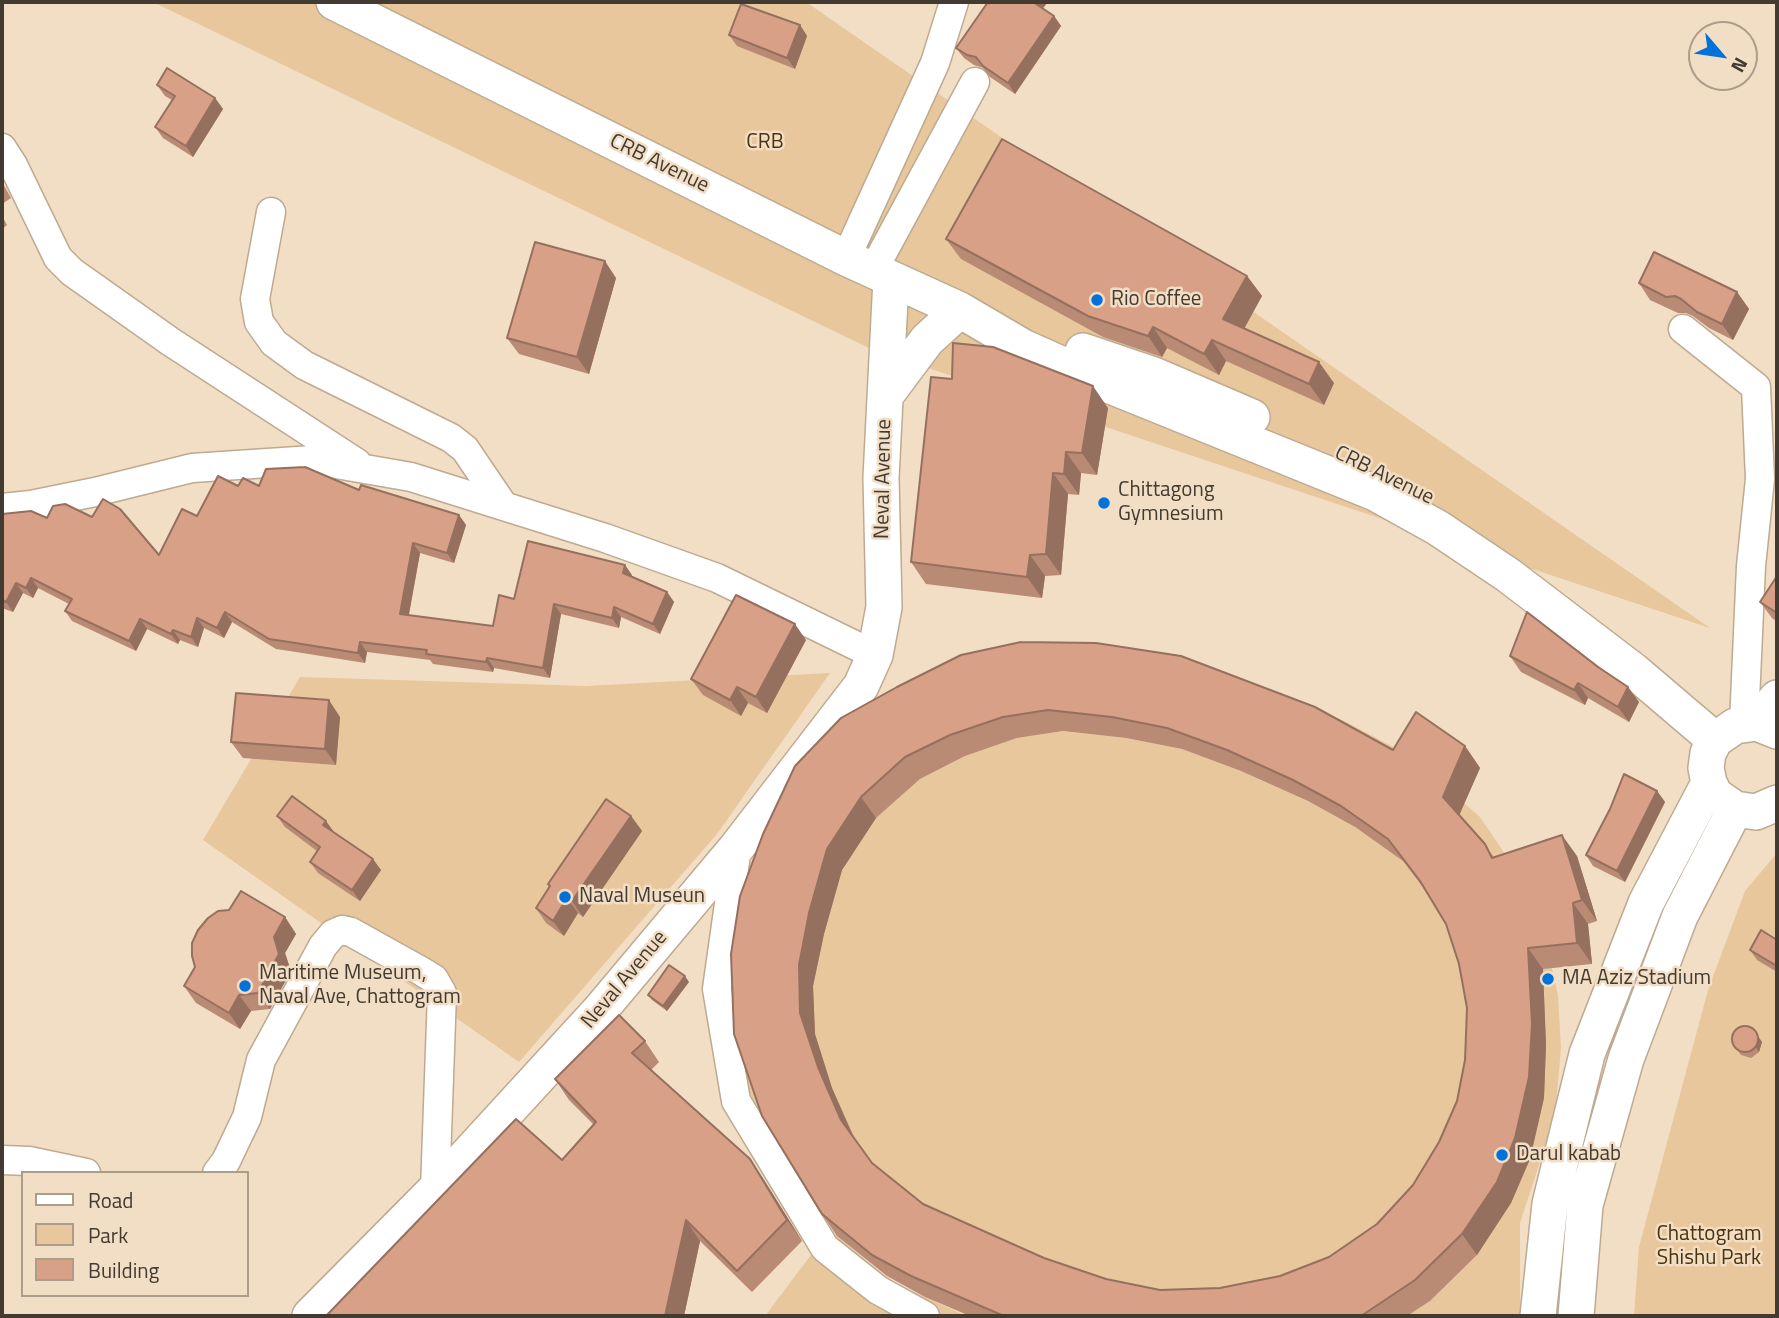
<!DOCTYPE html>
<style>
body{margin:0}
#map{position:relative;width:1779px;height:1318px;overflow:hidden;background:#f2dec5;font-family:"Titillium Web",sans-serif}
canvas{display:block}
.frame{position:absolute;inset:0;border:4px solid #433b31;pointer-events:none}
.legend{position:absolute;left:21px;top:1171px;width:228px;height:126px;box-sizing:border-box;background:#f2dec5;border:2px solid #ac9d8a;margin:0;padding:9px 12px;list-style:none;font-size:21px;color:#433b31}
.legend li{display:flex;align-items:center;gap:14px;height:35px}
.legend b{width:35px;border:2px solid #ac9d8a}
.north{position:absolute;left:1688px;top:21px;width:70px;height:70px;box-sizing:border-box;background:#f2dec5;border:2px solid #ac9d8a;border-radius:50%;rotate:119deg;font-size:19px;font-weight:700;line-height:28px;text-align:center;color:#433b31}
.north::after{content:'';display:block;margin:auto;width:24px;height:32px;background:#0072da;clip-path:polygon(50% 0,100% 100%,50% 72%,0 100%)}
</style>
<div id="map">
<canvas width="1779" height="1318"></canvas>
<div class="frame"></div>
<ul class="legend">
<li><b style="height:9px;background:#fff"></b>Road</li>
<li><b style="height:19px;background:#e7c79b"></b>Park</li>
<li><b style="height:19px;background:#d7a087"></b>Building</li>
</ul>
<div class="north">N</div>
</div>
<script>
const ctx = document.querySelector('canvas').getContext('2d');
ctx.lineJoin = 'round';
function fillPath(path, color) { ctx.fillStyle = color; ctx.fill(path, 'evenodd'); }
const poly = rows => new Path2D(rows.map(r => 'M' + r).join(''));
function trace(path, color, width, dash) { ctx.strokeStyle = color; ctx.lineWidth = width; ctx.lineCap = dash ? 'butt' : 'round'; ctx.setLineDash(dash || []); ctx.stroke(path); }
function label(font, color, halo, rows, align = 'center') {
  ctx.font = font + ' "Titillium Web",sans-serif'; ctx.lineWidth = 5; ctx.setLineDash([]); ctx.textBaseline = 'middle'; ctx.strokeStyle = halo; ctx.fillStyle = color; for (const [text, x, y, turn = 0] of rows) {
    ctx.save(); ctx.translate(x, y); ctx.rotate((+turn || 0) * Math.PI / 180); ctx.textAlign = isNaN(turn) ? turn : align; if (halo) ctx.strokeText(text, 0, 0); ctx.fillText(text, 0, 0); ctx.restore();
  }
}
fillPath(poly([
 [153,2,806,2,1710,628,871,349],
 [1035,649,1112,651,1199,665,1342,720,1407,754,1480,817,1515,869,1542,925,1558,995,1561,1048,1555,1116,1520,1223,1520,1316,1407,1316,1430,1301,1477,1255,1511,1203,1530,1159,1544,1098,1546,1045,1544,988,1525,915,1500,865,1462,822,1414,775,1330,729,1195,677,1111,664,1036,663,975,676,911,708,856,739,810,787,777,855,754,917,746,975,748,1055,779,1144,831,1231,891,1281,966,1316,765,1316,826,1235,772,1154,736,1054,733,983,741,925,765,847,801,785,856,729,908,692,957,667],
 [830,673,717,834,519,1062,203,840,300,677,586,686],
 [1063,731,1126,738,1182,749,1241,771,1308,801,1355,827,1403,861,1435,903,1461,946,1482,1029,1427,1206,1235,1309,1059,1279,887,1185,855,1141,832,1088,815,1034,813,986,824,934,842,870,876,818,920,779,965,756,1017,738],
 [1777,853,1777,1316,1634,1316,1639,1247,1708,990,1745,891]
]), '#e7c79b');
const minor = poly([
 [2,148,13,165,58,258,72,272,171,342,357,463],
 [271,212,255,299,259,322,274,343,304,365,451,438,465,449,503,505],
 [846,258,935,63,954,2],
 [877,263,975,82],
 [1683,329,1756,387,1760,479,1751,566,1744,723],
 [2,508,31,505,95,492,192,468,313,460,411,477,605,538,717,578,875,655],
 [737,847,717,989,736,1101,825,1248,878,1290,925,1316],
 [2,1160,29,1161,86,1173],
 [217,1173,226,1161,247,1117,261,1060,323,946,333,934,342,930,351,932,421,971,434,979,442,993,435,1190]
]);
const major = poly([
 [334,2,846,258,960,310,1023,347,1113,387,1375,493,1438,528,1508,575,1634,671,1715,740],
 [1083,351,1154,375,1252,417],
 [886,395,927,340,960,310],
 [1757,723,1777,698],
 [1777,731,1757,723,1735,726,1715,740,1708,753,1706,768,1709,783,1715,795,1735,809,1756,812,1777,803],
 [310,1316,435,1190,601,1009,737,847,861,686,875,655,884,607,881,478,891,279],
 [1538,1316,1550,1204,1587,1054,1646,903,1709,783],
 [1576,1316,1585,1205,1626,1059,1680,916,1735,809]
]);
trace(minor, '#bdaa91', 31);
trace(major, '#bdaa91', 38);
trace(minor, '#fff', 28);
trace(major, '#fff', 35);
fillPath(poly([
 [1043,9,1054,16,1061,26,1015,94,990,77,983,68,974,65,964,58,956,48],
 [800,25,807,36,795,69,737,46,729,35],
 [157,85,215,98,223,109,193,157,163,138,155,127,172,100,165,96],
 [2,182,11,198,2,204],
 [2,216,7,225,2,229],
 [946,239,1247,276,1262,296,1244,328,1334,383,1324,405,1226,361,1219,375,1167,348,1162,357,1103,337,961,259],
 [616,278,589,374,519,354,507,338],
 [1639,283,1737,292,1749,309,1733,340,1709,328,1693,316,1686,313,1678,313,1650,300],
 [1108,408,1097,475,1081,473,1079,495,1068,494,1061,575,1045,576,1042,598,926,584,911,562],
 [238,486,359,490,459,515,466,525,454,563,420,553,409,615,493,626,514,599,625,565,632,576,667,592,674,602,660,634,621,617,619,628,561,614,550,678,494,668,493,672,433,664,430,660,367,652,365,663,296,652,276,649,232,622,224,638,204,628,198,647,180,640,178,644,147,629,136,651,72,621,65,611,69,604,38,588,33,598,23,593,13,612,2,608,2,514,47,518,159,555,197,516],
 [1777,576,1777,622,1772,618,1760,602],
 [806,640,767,713,748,703,741,716,703,695,691,679],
 [1510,656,1598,667,1628,687,1639,702,1629,722,1588,698,1585,705,1521,672],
 [897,687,1393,750,1465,746,1480,768,1459,815,1494,857,1577,856,1597,921,1588,924,1592,964,1543,969,1546,1045,1544,1098,1530,1159,1511,1203,1477,1255,1430,1301,1407,1316,970,1316,925,1297,887,1276,837,1236,822,1214,734,1034],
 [1063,731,1126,738,1182,749,1241,771,1308,801,1355,827,1403,861,1425,890,1446,924,1459,964,1467,1008,1465,1060,1457,1101,1439,1142,1413,1185,1377,1224,1329,1257,1280,1276,1220,1288,1160,1290,1106,1279,1044,1258,923,1204,872,1163,855,1139,832,1088,815,1034,813,986,824,934,842,870,876,818,920,779,965,756,1017,738],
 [340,717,336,765,243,758,231,742],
 [1657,791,1665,802,1625,882,1593,866,1586,855],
 [277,816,334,832,381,870,360,901,318,873,310,862,317,851,285,827],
 [631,816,642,831,583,917,578,913,564,936,546,923,536,908,549,886,548,884],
 [285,917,296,934,285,953,291,971,270,1009,251,1011,240,1029,196,1003,184,986,195,967],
 [1777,940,1777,972,1757,960,1750,950],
 [689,982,667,1011,652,1000,648,995],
 [645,1041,659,1062,651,1070,750,1159,764,1180,802,1241,752,1292,700,1241,684,1316,326,1316,562,1160,594,1125,569,1100,555,1079],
 [1731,1041,1762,1042,1759,1052,1751,1058,1741,1055]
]), '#b98a74');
fillPath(poly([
 [1033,2,1048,2,1040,12],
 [1054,16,1061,26,1015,94,1008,83],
 [800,25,807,36,795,69,787,58],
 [215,98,223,109,193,157,186,146],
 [605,261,616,278,589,374,577,357],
 [1247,276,1262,296,1238,340,1223,319],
 [1737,292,1749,309,1733,340,1722,324],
 [1153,327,1167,348,1162,357,1148,336],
 [1212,340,1226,361,1219,375,1204,354],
 [1319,362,1334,383,1324,405,1309,384],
 [1093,386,1108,408,1097,475,1082,453],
 [1066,452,1081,473,1079,495,1064,474],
 [1053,473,1068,494,1061,575,1046,554],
 [459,515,466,525,454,563,447,553],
 [413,543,420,553,407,624,400,614],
 [1030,555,1045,576,1042,598,1027,577],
 [625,565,632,575,630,583,623,573],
 [31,578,38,588,33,598,26,588],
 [16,583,23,593,13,612,6,602],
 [667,592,674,602,660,634,653,624],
 [554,604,561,614,550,678,543,668],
 [614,607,621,617,619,628,612,618],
 [225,612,232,622,224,638,217,628],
 [197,618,204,628,198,647,191,637],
 [140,619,147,629,136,651,129,641],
 [795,624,806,640,767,713,756,697],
 [173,630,180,640,178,644,171,634],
 [360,642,367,652,365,663,358,653],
 [487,658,494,668,493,672,486,662],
 [1578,683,1588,698,1585,705,1574,690],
 [737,687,748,703,741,716,730,700],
 [1628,687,1639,702,1629,722,1618,707],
 [329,700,340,717,336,765,325,749],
 [1465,746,1480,768,1458,818,1443,797],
 [1657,791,1665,802,1625,882,1617,871],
 [861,797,876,818,842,870,824,934,813,986,815,1034,832,1088,855,1141,841,1120,818,1067,800,1013,799,965,809,913,827,849],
 [631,816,642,831,583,917,572,901],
 [326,821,334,832,331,837,323,825],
 [1562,835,1577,856,1597,921,1582,900],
 [373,859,381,870,360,901,352,890],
 [567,898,578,913,564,936,553,921],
 [1573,903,1588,924,1592,964,1577,943],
 [285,917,296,934,285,953,291,971,270,1009,258,993,274,937],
 [1528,948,1543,969,1546,1045,1544,1098,1530,1159,1511,1203,1477,1255,1462,1234],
 [685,976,689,982,667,1011,663,1006],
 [239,995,251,1011,240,1029,229,1013],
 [1756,1033,1762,1042,1759,1052,1755,1046],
 [750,1159,764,1180,802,1241,787,1220],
 [686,1220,700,1241,684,1316,665,1316]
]), '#96705e');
const building = poly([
 [988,2,1033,2,1054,16,1008,83,983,66,976,57,967,55,956,48,988,2],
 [741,4,800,25,787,58,729,35,741,4],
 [167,68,215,98,186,146,155,127,175,96,157,85,167,68],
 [1002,139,1247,276,1223,319,1319,362,1309,384,1212,340,1204,354,1153,327,1148,336,1088,316,946,239,1002,139],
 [535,242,605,261,577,357,507,338,535,242],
 [1654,252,1737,292,1722,324,1697,312,1681,299,1675,296,1666,297,1639,283,1654,252],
 [953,343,993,347,1093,386,1082,453,1066,452,1064,474,1053,473,1046,554,1030,555,1027,577,911,562,931,377,952,379,953,343],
 [305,467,359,490,361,485,459,515,447,553,413,543,400,614,493,626,499,595,514,599,528,541,625,565,623,573,667,592,653,624,614,607,612,618,554,604,543,668,487,658,486,662,426,654,427,650,360,642,358,653,289,642,269,639,225,612,217,628,197,618,191,637,173,630,171,634,140,619,129,641,65,611,72,599,31,578,26,588,16,583,6,602,2,600,2,514,31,511,47,518,53,506,65,504,92,517,103,499,120,509,159,555,182,509,197,516,218,476,238,486,243,478,259,486,266,469,305,467],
 [1777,576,1777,613,1760,602,1777,576],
 [736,595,795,624,756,697,737,687,730,700,691,679,736,595],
 [1527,612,1598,667,1628,687,1618,707,1578,683,1574,690,1510,656,1527,612],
 [1021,642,1096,643,1181,656,1315,707,1393,750,1416,712,1465,746,1443,797,1485,844,1492,858,1562,835,1582,900,1573,903,1577,943,1528,948,1532,1024,1529,1077,1515,1138,1497,1182,1462,1234,1415,1280,1361,1316,1004,1316,911,1276,872,1255,822,1214,762,1116,734,1034,731,954,740,896,763,834,795,766,841,718,897,687,961,655,1021,642],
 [1048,710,1112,717,1167,728,1227,750,1293,780,1341,806,1388,839,1420,881,1446,924,1459,964,1467,1008,1465,1060,1457,1101,1439,1142,1413,1185,1377,1224,1329,1257,1280,1276,1220,1288,1160,1290,1106,1279,1044,1258,923,1204,872,1163,841,1120,818,1067,800,1013,799,965,809,913,827,849,861,797,905,757,950,735,1003,717,1048,710],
 [236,693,329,700,325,749,231,742,236,693],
 [1624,774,1657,791,1617,871,1586,855,1610,809,1624,774],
 [292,796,326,821,323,825,373,859,352,890,310,862,320,847,277,816,292,796],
 [606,799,631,816,572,901,567,898,553,921,536,908,550,886,548,884,606,799],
 [241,891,285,917,274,937,279,954,258,993,239,995,229,1013,184,986,195,967,192,956,192,943,198,930,208,918,218,911,229,910,241,891],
 [1761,930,1777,940,1777,966,1750,950,1761,930],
 [669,965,685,976,663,1006,648,995,669,965],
 [619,1015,645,1041,632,1053,750,1159,787,1220,737,1271,686,1220,665,1316,326,1316,516,1119,562,1160,596,1122,555,1079,619,1015],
 '1732 1039a13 13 0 1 1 26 0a13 13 0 1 1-26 0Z'
]);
fillPath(building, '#d7a087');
trace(building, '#96705e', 2);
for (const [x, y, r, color] of [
 [1097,300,7,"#0072da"],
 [1104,503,7,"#0072da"],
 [565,897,7,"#0072da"],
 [1548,979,7,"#0072da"],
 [245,986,7,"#0072da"],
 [1502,1155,7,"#0072da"]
]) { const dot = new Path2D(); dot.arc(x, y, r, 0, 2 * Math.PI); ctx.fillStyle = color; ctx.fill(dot); trace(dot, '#f2dec5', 2.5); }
label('21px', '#4b330c', '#f2dec5', [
 ["CRB",765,143],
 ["Chattogram",1709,1235],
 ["Shishu Park",1709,1259]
]);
label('21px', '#433b31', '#f2dec5', [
 ["CRB Avenue",659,164,26],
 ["CRB Avenue",1384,476,26],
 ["Neval Avenue",884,479,-89],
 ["Neval Avenue",625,980,-50]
]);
label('21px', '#433b31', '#f2dec5', [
 ["Rio Coffee",1111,300],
 ["Chittagong",1118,491],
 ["Gymnesium",1118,515],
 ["Naval Museun",579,897],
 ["Maritime Museum,",259,974],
 ["Naval Ave, Chattogram",259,998],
 ["MA Aziz Stadium",1562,979],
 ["Darul kabab",1516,1155]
], 'left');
</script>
